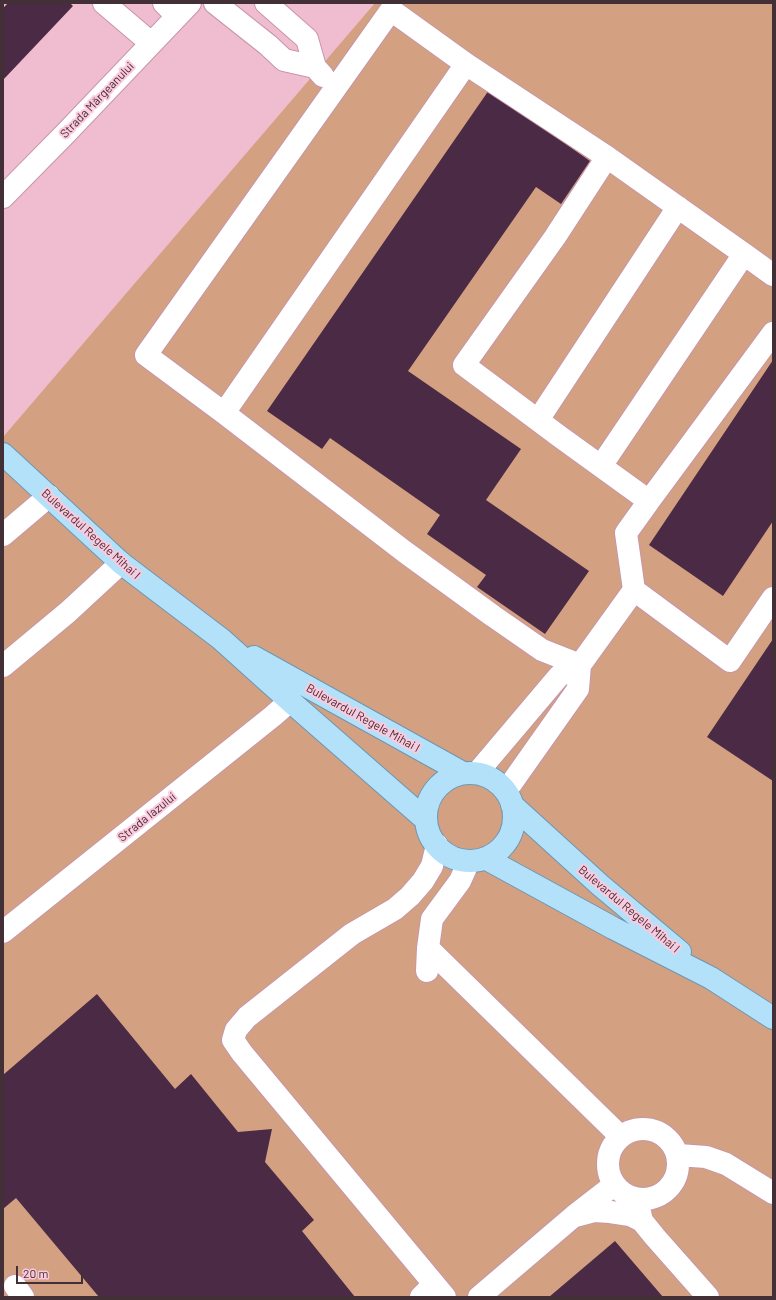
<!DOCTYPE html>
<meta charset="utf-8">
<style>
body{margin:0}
#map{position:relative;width:776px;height:1300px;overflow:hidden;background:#f0bccf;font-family:Barlow,sans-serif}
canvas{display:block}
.frame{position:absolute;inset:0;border:4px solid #432f36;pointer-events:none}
.scale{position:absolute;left:16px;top:1266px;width:67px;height:18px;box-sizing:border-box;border:2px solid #432f36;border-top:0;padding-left:5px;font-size:12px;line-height:14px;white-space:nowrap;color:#432f36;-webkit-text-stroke:3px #fdc9dd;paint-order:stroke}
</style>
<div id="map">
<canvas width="776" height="1300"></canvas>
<div class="frame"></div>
<div class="scale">20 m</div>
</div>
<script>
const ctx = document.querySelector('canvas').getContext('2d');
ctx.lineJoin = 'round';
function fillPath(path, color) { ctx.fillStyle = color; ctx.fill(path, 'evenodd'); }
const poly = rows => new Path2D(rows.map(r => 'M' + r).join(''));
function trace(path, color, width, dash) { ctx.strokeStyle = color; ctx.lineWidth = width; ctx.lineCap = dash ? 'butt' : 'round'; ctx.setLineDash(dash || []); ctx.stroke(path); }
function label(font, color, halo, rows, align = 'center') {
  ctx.font = font + ' Barlow,sans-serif'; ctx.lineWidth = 4; ctx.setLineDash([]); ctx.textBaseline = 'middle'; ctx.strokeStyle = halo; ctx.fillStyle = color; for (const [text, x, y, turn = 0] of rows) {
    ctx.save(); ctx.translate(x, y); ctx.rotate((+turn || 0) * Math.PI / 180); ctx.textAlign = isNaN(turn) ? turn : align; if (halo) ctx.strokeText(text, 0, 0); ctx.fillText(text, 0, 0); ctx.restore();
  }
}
fillPath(poly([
 [375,3,773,3,773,1297,3,1297,3,437]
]), '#d3a181');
fillPath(poly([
 [8,3,70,3,73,6,3,80,3,8],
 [489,90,590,161,561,204,536,187,408,371,521,449,486,500,589,571,545,634,477,587,486,575,427,534,440,515,330,438,322,449,267,411],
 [773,360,773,521,723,596,649,545],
 [773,639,773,781,707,737],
 [97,994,175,1089,191,1074,238,1132,272,1129,265,1162,314,1220,302,1231,355,1297,99,1297,16,1198,3,1209,3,1075],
 [615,1241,663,1297,549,1297]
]), '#4b2a45');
const minor = poly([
 [104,3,151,43],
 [164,3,177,16],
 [215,3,268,45,284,60,315,67],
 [266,3,307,39,315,67,323,76],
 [466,64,391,10,146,355,224,413,405,552,493,616,542,650,580,665],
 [3,197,66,133,190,3],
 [744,254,773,275],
 [224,413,466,64,607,157,555,237,464,365,559,436,649,501,626,533,634,590,580,665,559,676,477,773],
 [538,420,678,207],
 [601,466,744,254,607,157],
 [649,501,773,333],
 [3,535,49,496],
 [634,590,730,661,773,598],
 [3,666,68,612,121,563],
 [506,791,578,689,580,665],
 [437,845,432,866,423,881,410,896,395,909,352,934,247,1017,236,1030,233,1040,242,1053,445,1297],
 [3,932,273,716,290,701],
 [428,948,620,1136],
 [427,971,428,948,432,919,460,881,469,861],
 '608 1164a35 35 0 1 1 70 0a35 35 0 1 1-70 0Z',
 [678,1155,706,1157,726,1164,773,1193],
 [637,1199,642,1221,655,1237,708,1297],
 [575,1216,594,1211,610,1212,630,1215,642,1221],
 [15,1286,23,1297],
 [421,1297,434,1284],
 [479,1297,574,1216,614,1185]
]);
const major = poly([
 [3,454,121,563,221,639,290,701,426,820],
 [254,657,463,773],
 '426 817a44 44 0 1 1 88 0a44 44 0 1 1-88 0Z',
 [512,805,600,885,680,952],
 [485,858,613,928,711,978,773,1018]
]);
trace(minor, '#c796a8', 24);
trace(major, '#6c96b3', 24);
trace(minor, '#fff', 22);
trace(major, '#b4e1fa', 22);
label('12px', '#432f36', '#fdc9dd', [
 ["Strada Mărgeanului",97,100,-46],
 ["Bulevardul Regele Mihai I",91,534,42],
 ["Bulevardul Regele Mihai I",363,718,29],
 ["Strada Iazului",147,817,-39],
 ["Bulevardul Regele Mihai I",629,909,40]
]);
</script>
